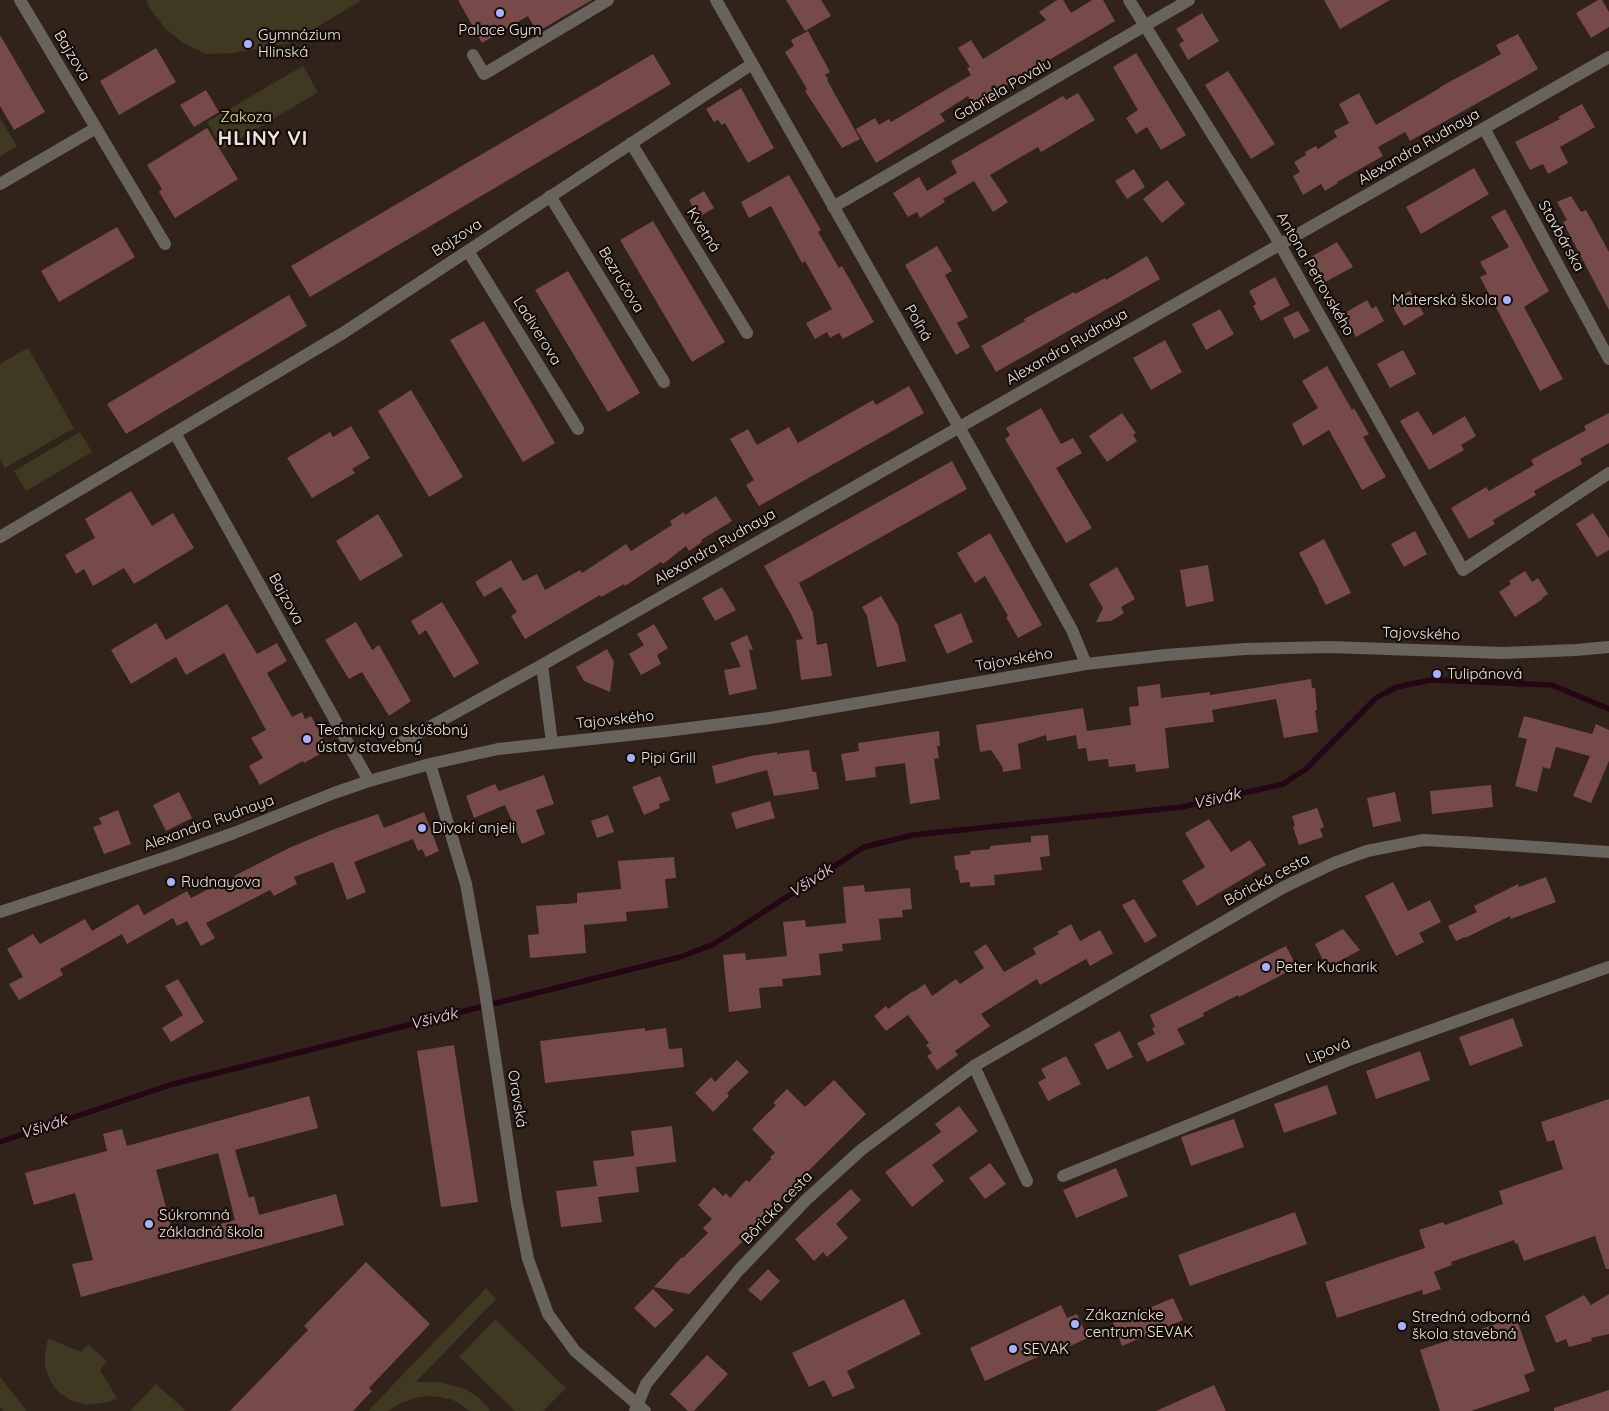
<!DOCTYPE html>
<meta charset="utf-8">
<style>
body{margin:0}
canvas{display:block;background:#31221a}
</style>
<canvas width="1609" height="1411"></canvas>
<script>
const ctx = document.querySelector('canvas').getContext('2d');
ctx.lineJoin = 'round';
function fillPath(path, color) { ctx.fillStyle = color; ctx.fill(path, 'evenodd'); }
const poly = rows => new Path2D(rows.map(r => 'M' + r).join(''));
function trace(path, color, width, dash) { ctx.strokeStyle = color; ctx.lineWidth = width; ctx.lineCap = dash ? 'butt' : 'round'; ctx.setLineDash(dash || []); ctx.stroke(path); }
function label(font, color, halo, rows, align = 'center') {
  ctx.font = font + ' Quicksand,sans-serif'; ctx.lineWidth = 4.5; ctx.setLineDash([]); ctx.textBaseline = 'middle'; ctx.strokeStyle = halo; ctx.fillStyle = color; for (const [text, x, y, turn = 0] of rows) {
    ctx.save(); ctx.translate(x, y); ctx.rotate((+turn || 0) * Math.PI / 180); ctx.textAlign = isNaN(turn) ? turn : align; if (halo) ctx.strokeText(text, 0, 0); ctx.fillText(text, 0, 0); ctx.restore();
  }
}
fillPath(poly([
 [146,0,362,0,290,43,233,53,206,54,183,43,165,28,151,10],
 [303,66,318,92,223,149,207,122],
 [0,118,17,146,0,156],
 [28,348,74,428,5,468,0,459,0,364],
 [80,432,92,452,26,491,14,471],
 [486,1288,496,1299,416,1382,440,1382,465,1389,478,1397,491,1411,470,1411,453,1400,440,1397,426,1396,415,1398,401,1403,388,1411,368,1411],
 [495,1319,566,1388,543,1411,515,1411,459,1357],
 [48,1338,81,1352,88,1344,107,1361,100,1370,117,1398,109,1402,87,1405,70,1400,57,1391,50,1380,45,1366,45,1355],
 [0,1377,27,1411,4,1411,0,1407],
 [156,1384,185,1410,184,1411,130,1411]
]), '#3e3920');
trace(poly([
 [0,1142,173,1084,680,957,714,944,864,847,913,835,1182,807,1283,784,1306,769,1376,698,1397,687,1430,680,1552,685,1609,709]
]), '#260615', 5.5);
fillPath(poly([
 [458,0,592,0,537,32,528,16,482,43],
 [786,0,821,0,831,16,805,31],
 [1057,0,1063,0,1071,13,1092,0,1103,0,1115,21,973,105,968,96,940,114,945,121,876,163,856,129,875,118,879,125,889,119,891,122,971,75,967,68,970,67,958,48,971,40,983,59,1046,20,1039,12],
 [1324,0,1390,0,1340,29],
 [1598,0,1602,0,1609,12,1609,27,1591,38,1576,13],
 [1202,13,1219,41,1188,60,1179,44,1184,41,1176,29],
 [808,31,830,72,825,75,828,79,827,80,860,139,842,148,805,91,807,89,785,52,794,46,791,40],
 [1518,34,1538,69,1410,141,1405,132,1378,147,1383,156,1337,182,1338,183,1325,191,1321,184,1303,195,1293,176,1300,172,1294,162,1306,155,1305,152,1316,146,1318,149,1337,137,1334,131,1349,123,1339,104,1359,93,1376,125,1440,88,1440,87,1501,54,1496,45],
 [0,35,45,112,14,130,0,106],
 [156,48,176,82,119,115,100,81],
 [1136,53,1186,135,1161,150,1147,127,1136,134,1126,118,1138,110,1113,67],
 [653,54,671,84,310,297,291,266],
 [1228,71,1275,144,1251,159,1205,85],
 [741,88,774,148,748,163,725,123,722,125,718,120,714,122,706,109],
 [206,90,219,112,194,127,180,105],
 [1078,93,1095,120,1041,152,1038,147,990,175,1008,202,993,212,974,181,943,199,945,202,920,218,917,212,908,217,893,193,919,177,927,191,957,173,951,161,1063,96,1066,100],
 [1582,104,1595,127,1560,147,1568,163,1548,174,1543,164,1530,170,1515,142,1560,119,1558,117],
 [207,128,238,179,175,218,159,192,162,189,147,165],
 [1474,168,1489,194,1421,234,1406,207],
 [1134,169,1145,187,1127,199,1115,181],
 [789,175,821,230,818,232,839,268,842,266,874,322,843,339,839,333,830,338,827,332,815,339,806,323,832,309,805,261,802,263,771,206,749,218,741,202],
 [1167,180,1185,204,1162,223,1143,199],
 [704,191,714,208,699,217,689,200],
 [1571,196,1581,212,1586,210,1609,252,1609,310,1563,222,1567,220,1557,202],
 [1505,209,1549,291,1524,307,1563,379,1540,391,1480,277,1487,274,1480,262,1509,247,1491,217],
 [653,221,725,342,692,362,620,240],
 [117,227,135,257,59,302,41,271],
 [1337,242,1353,267,1325,282,1311,257],
 [937,246,952,271,945,275,968,317,957,323,970,347,956,355,905,265],
 [1147,256,1160,279,996,372,981,346,1025,321,1024,319,1074,292,1075,294,1105,278,1106,280],
 [568,271,640,393,608,412,535,290],
 [1275,277,1290,305,1261,321,1253,306,1256,304,1249,291],
 [1410,291,1424,314,1404,326,1390,302],
 [289,295,307,326,126,434,107,404],
 [1367,300,1372,309,1376,306,1384,321,1356,337,1343,314],
 [1220,309,1234,334,1206,350,1192,324],
 [1298,311,1310,331,1294,339,1283,318],
 [484,321,555,443,523,462,450,340],
 [1165,340,1182,372,1151,390,1133,358],
 [1403,350,1416,374,1390,388,1377,364],
 [1327,366,1352,410,1354,408,1369,434,1363,437,1386,477,1362,490,1329,430,1303,446,1292,424,1318,408,1302,381],
 [909,386,924,413,759,506,746,485,754,480,730,439,748,429,757,445,789,427,798,443,873,400,876,405],
 [411,390,463,477,429,497,378,411],
 [1041,408,1061,444,1073,438,1082,453,1056,468,1092,528,1066,543,1005,439,1010,435,1006,428],
 [1418,411,1433,435,1465,416,1476,436,1461,445,1464,450,1429,470,1400,421],
 [1122,413,1136,433,1133,435,1137,441,1107,462,1089,436],
 [1609,413,1609,443,1580,459,1582,464,1534,491,1536,495,1493,520,1495,524,1469,539,1451,508,1486,487,1489,491,1534,465,1531,460,1586,430,1584,426],
 [351,426,370,458,352,469,355,473,312,498,287,458,330,432,333,437],
 [952,461,967,489,799,583,813,613,817,645,827,643,832,676,801,680,796,640,803,639,791,614,764,566],
 [131,491,152,526,173,513,194,548,134,584,124,568,93,586,84,569,76,574,65,555,95,538,85,519],
 [716,496,732,521,701,540,702,542,689,551,686,546,663,564,661,562,625,586,624,584,601,597,600,595,525,639,511,616,517,612,501,587,484,597,475,582,511,560,523,581,537,574,545,590,580,570,582,573,626,544,631,551,672,525,670,521,684,512,685,515],
 [1593,513,1609,538,1609,550,1597,557,1576,524],
 [378,514,403,556,360,581,336,541],
 [1415,531,1427,554,1404,567,1391,544],
 [990,533,1042,625,1018,638,1006,617,1008,616,985,576,975,583,957,553],
 [1324,539,1351,593,1326,605,1318,590,1319,590,1299,553],
 [1208,565,1214,601,1186,607,1180,570],
 [1117,567,1135,599,1121,607,1124,613,1111,621,1096,622,1103,608,1089,584],
 [1525,571,1532,582,1538,578,1548,594,1542,598,1543,599,1515,617,1499,592,1511,584,1509,581],
 [722,587,736,610,715,621,702,598],
 [881,596,898,625,906,661,877,667,867,616,862,607],
 [442,602,479,663,454,678,426,630,419,635,411,621],
 [227,604,257,654,277,643,287,661,267,673,292,717,302,712,305,719,311,716,329,749,304,763,303,761,260,785,249,766,263,758,251,738,266,730,224,653,186,675,176,657,131,684,111,650,156,623,166,640],
 [961,613,973,642,947,654,934,625],
 [356,622,372,650,379,645,411,701,389,716,362,672,349,679,325,640],
 [654,624,668,648,657,655,661,664,641,675,629,654,644,645,637,634],
 [747,635,753,649,749,650,757,689,729,695,724,670,741,667,730,643],
 [607,649,614,662,610,692,584,681,576,667],
 [1311,679,1312,688,1315,688,1317,710,1315,710,1318,732,1284,738,1276,699,1212,710,1214,722,1165,728,1169,768,1136,772,1135,764,1109,767,1108,759,1088,761,1086,748,1078,749,1076,735,1047,741,1046,735,1018,744,1021,769,1003,772,1002,766,991,750,980,752,976,725,1083,708,1087,731,1131,725,1129,707,1139,706,1137,687,1160,684,1161,698,1210,692,1210,695],
 [1524,716,1592,734,1596,724,1609,730,1609,761,1591,803,1573,796,1590,756,1556,747,1550,769,1543,767,1537,792,1515,786,1527,739,1518,737],
 [939,731,940,746,937,746,939,758,934,759,940,799,910,804,905,763,875,767,876,777,846,781,841,754,859,751,858,743],
 [809,750,812,770,813,772,816,772,819,789,774,796,767,770,716,784,712,766,751,756,777,752,777,754],
 [544,775,554,804,536,810,545,834,522,844,505,805,474,818,466,796,495,784,499,791],
 [660,776,670,800,659,804,660,808,644,815,632,787],
 [1491,785,1493,807,1432,814,1430,791],
 [179,792,192,818,166,831,153,805],
 [1395,792,1401,821,1373,827,1367,798],
 [770,801,775,818,736,829,731,813],
 [1317,808,1324,827,1320,829,1323,837,1299,845,1293,827,1295,826,1292,816],
 [118,810,131,844,104,854,93,827,102,824,99,818],
 [424,812,439,851,426,857,422,849,418,851,413,839,354,862,366,892,347,900,333,862,294,877,297,884,274,896,270,890,206,923,215,938,201,946,187,921,177,926,173,918,127,944,122,934,60,969,63,975,19,1000,9,984,23,977,7,949,33,934,40,944,85,919,92,931,138,904,144,915,187,891,191,898,289,848,332,830,378,814,384,828],
 [608,815,614,832,597,838,591,821],
 [1209,819,1231,852,1250,840,1266,865,1197,906,1182,881,1205,867,1185,833],
 [1048,835,1050,856,1040,857,1042,870,994,875,995,885,970,887,970,882,960,883,958,870,956,870,954,856,971,854,970,851,990,849,990,846,1031,842,1031,836],
 [674,857,676,878,665,879,668,908,626,912,627,921,584,925,586,953,530,958,528,935,539,934,536,906,577,903,577,893,621,889,618,861],
 [1546,877,1556,902,1511,919,1510,916,1465,938,1465,937,1456,941,1448,926,1477,912,1474,906,1518,884,1519,887],
 [1393,882,1408,911,1430,900,1441,922,1419,933,1424,942,1396,956,1365,896],
 [864,885,865,892,910,888,912,909,902,910,903,917,879,919,881,940,842,944,843,951,819,954,821,975,782,979,783,986,759,988,761,1008,729,1012,723,955,745,953,746,960,787,956,783,922,805,920,806,927,846,923,843,887],
 [1134,899,1157,936,1145,943,1122,905],
 [1071,924,1080,941,1100,930,1113,953,1090,966,1086,959,1040,985,1037,979,981,1014,990,1026,955,1051,958,1055,937,1070,927,1056,932,1053,926,1045,929,1043,908,1015,886,1031,874,1016,886,1006,888,1009,913,991,913,992,925,984,932,996,956,979,960,984,984,968,974,952,986,944,1004,972,1036,954,1033,948,1059,934,1057,932],
 [1343,929,1360,950,1327,968,1315,944],
 [1286,946,1297,967,1239,997,1238,995,1203,1013,1204,1016,1177,1029,1185,1044,1147,1062,1137,1043,1155,1034,1152,1028,1155,1027,1150,1015],
 [178,979,204,1022,171,1042,162,1028,183,1015,165,986],
 [1513,1018,1523,1046,1470,1066,1459,1037],
 [645,1028,645,1031,666,1028,669,1049,682,1048,684,1067,545,1083,540,1041],
 [1120,1031,1133,1057,1107,1070,1094,1044],
 [454,1045,478,1202,441,1207,417,1051],
 [1420,1051,1430,1080,1376,1099,1366,1071],
 [1066,1056,1081,1084,1048,1101,1038,1082,1046,1078,1041,1069],
 [737,1060,749,1072,727,1093,729,1096,713,1112,695,1093,711,1077,715,1082],
 [834,1080,866,1114,780,1199,781,1200,743,1241,689,1294,654,1287,682,1257,683,1258,708,1233,703,1228,712,1219,698,1205,714,1187,723,1196,726,1193,730,1198,746,1180,749,1182,771,1159,770,1157,775,1153,752,1129,776,1105,773,1103,787,1089,805,1107],
 [1327,1085,1337,1114,1284,1133,1274,1104],
 [309,1096,318,1128,235,1150,249,1198,254,1196,259,1215,336,1194,344,1225,81,1297,72,1264,93,1260,75,1193,34,1205,25,1173,107,1151,103,1134,122,1129,127,1146],
 [218,1153,235,1220,174,1237,156,1170],
 [1609,1099,1609,1269,1606,1269,1595,1236,1524,1261,1517,1243,1515,1244,1514,1240,1451,1262,1452,1265,1434,1272,1441,1289,1423,1295,1422,1290,1337,1318,1325,1282,1425,1248,1419,1230,1443,1222,1445,1225,1503,1204,1499,1191,1563,1169,1554,1140,1547,1142,1541,1122],
 [959,1106,978,1131,932,1165,944,1181,912,1207,885,1172,941,1132,935,1124],
 [1234,1119,1244,1147,1191,1166,1181,1137],
 [672,1126,676,1162,636,1167,639,1192,598,1197,602,1222,561,1227,556,1191,597,1186,593,1161,634,1156,631,1131],
 [990,1163,1006,1184,985,1199,969,1178],
 [1116,1168,1128,1196,1076,1218,1063,1190],
 [851,1189,861,1200,836,1224,848,1238,827,1257,823,1252,814,1261,795,1239],
 [1295,1212,1307,1244,1190,1286,1178,1255],
 [366,1262,430,1324,369,1388,372,1391,353,1411,230,1411,308,1330,304,1326],
 [768,1269,780,1281,761,1301,748,1290],
 [653,1289,674,1310,655,1328,634,1308],
 [1609,1294,1609,1334,1591,1338,1592,1341,1569,1347,1566,1339,1556,1343,1545,1316,1584,1295,1591,1305],
 [1173,1298,1183,1320,1122,1346,1113,1323],
 [904,1299,921,1334,847,1371,855,1388,833,1397,824,1380,809,1387,792,1353],
 [1061,1305,1067,1318,1077,1314,1088,1338,1068,1347,1066,1344,985,1381,970,1348],
 [1516,1317,1535,1371,1524,1375,1530,1391,1471,1411,1440,1411,1420,1350],
 [707,1355,728,1374,694,1411,688,1411,670,1394],
 [1214,1385,1226,1411,1156,1411],
 [1609,1390,1609,1411,1554,1411,1554,1408]
]), '#754a49');
trace(poly([
 [20,0,165,244],
 [716,0,968,443,1072,630,1086,664],
 [1129,0,1273,232,1463,570,1609,473],
 [473,55,484,74,608,0],
 [1484,128,1609,359],
 [631,143,747,333],
 [0,184,96,128],
 [550,196,664,382],
 [833,207,1189,0],
 [468,251,578,429],
 [175,433,369,781],
 [0,537,343,333,752,64],
 [552,743,542,665,1609,57],
 [395,746,542,665],
 [430,764,466,884,484,985,517,1204,528,1259,548,1314,575,1351,645,1411],
 [0,912,170,856,234,833,334,793,369,781,430,764,498,749,666,731,770,718,1086,664,1166,655,1245,649,1329,647,1504,653,1576,650,1609,647],
 [974,1066,1027,1181],
 [1063,1176,1354,1058,1609,967],
 [635,1411,646,1384,738,1271,806,1200,861,1150,974,1066,1284,887,1334,863,1367,851,1423,840,1477,843,1609,852]
]), '#69635d', 12);
for (const [x, y, r, color] of [
 [500,13,5,"#a7b1fc"],
 [248,44,5,"#a7b1fc"],
 [1507,300,5,"#a7b1fc"],
 [1437,674,5,"#a7b1fc"],
 [307,739,5,"#a7b1fc"],
 [631,758,5,"#a7b1fc"],
 [422,828,5,"#a7b1fc"],
 [171,882,5,"#a7b1fc"],
 [1266,967,5,"#a7b1fc"],
 [149,1224,5,"#a7b1fc"],
 [1075,1324,5,"#a7b1fc"],
 [1402,1326,5,"#a7b1fc"],
 [1013,1349,5,"#a7b1fc"]
]) { const dot = new Path2D(); dot.arc(x, y, r, 0, 2 * Math.PI); ctx.fillStyle = color; ctx.fill(dot); trace(dot, '#140d0a', 2); }
label('15px', '#efe4df', '#140d0a', [
 ["Palace Gym",500,30,"center"],
 ["Gymnázium",258,35],
 ["Hlinská",258,52],
 ["Materská škola",1497,300,"right"],
 ["Tulipánová",1447,674],
 ["Technický a skúšobný",317,730],
 ["ústav stavebný",317,747],
 ["Pipi Grill",641,758],
 ["Divokí anjeli",432,828],
 ["Rudnayova",181,882],
 ["Peter Kucharik",1276,967],
 ["Súkromná",159,1215],
 ["základná škola",159,1232],
 ["Zákaznícke",1085,1315],
 ["centrum SEVAK",1085,1332],
 ["Stredná odborná",1412,1317],
 ["škola stavebná",1412,1334],
 ["SEVAK",1023,1349]
], 'left');
label('15px', '#efe4df', '#140d0a', [
 ["Bajzova",72,56,59],
 ["Gabriela Povalu",1003,90,-30],
 ["Alexandra Rudnaya",1419,147,-30],
 ["Kvetná",703,230,58],
 ["Stavbárska",1561,236,61],
 ["Bajzova",457,238,-33],
 ["Antona Petrovského",1315,274,60],
 ["Bezručova",621,280,59],
 ["Poľná",918,323,60],
 ["Ladiverova",537,331,58],
 ["Alexandra Rudnaya",1067,347,-30],
 ["Alexandra Rudnaya",715,547,-30],
 ["Bajzova",286,599,61],
 ["Tajovského",1421,634,2],
 ["Tajovského",1014,660,-10],
 ["Tajovského",615,720,-6],
 ["Alexandra Rudnaya",209,823,-20],
 ["Bôrická cesta",1267,880,-28],
 ["Lipová",1328,1051,-22],
 ["Oravská",517,1099,81],
 ["Bôrická cesta",777,1208,-46]
]);
label('15px', '#f2e6a1', '#140d0a', [
 ["Zakoza",246,117]
]);
label('italic 16px', '#fcd0df', '#140d0a', [
 ["Všivák",1217,799,-13],
 ["Všivák",811,881,-33],
 ["Všivák",434,1019,-14],
 ["Všivák",44,1127,-18]
]);
ctx.letterSpacing = '1px';
label('bold 20px', '#efe4df', '#140d0a', [
 ["HLINY VI",263,139]
]);
ctx.letterSpacing = '0px';
</script>
